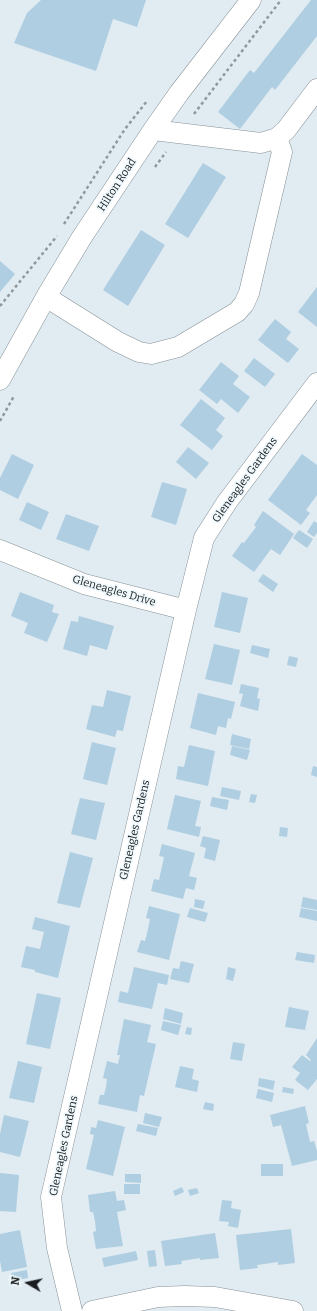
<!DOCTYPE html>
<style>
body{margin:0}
#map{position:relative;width:317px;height:1311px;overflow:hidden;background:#e0ebf2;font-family:Bitter,serif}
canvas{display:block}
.north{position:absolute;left:8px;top:1263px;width:40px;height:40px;-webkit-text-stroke:3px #eff8fd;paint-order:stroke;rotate:279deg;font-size:11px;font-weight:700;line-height:16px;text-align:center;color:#1a1e20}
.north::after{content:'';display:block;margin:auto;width:14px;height:18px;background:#1a1e20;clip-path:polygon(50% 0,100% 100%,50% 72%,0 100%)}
</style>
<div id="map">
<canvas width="317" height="1311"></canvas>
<div class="north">N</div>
</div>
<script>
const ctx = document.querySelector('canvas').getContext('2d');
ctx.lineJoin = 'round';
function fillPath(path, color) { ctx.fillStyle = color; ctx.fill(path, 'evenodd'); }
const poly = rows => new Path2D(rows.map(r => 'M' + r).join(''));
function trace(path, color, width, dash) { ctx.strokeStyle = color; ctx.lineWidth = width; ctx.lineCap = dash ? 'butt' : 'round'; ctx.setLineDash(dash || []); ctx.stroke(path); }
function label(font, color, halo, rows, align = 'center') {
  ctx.font = font + ' Bitter,serif'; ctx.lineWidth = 3.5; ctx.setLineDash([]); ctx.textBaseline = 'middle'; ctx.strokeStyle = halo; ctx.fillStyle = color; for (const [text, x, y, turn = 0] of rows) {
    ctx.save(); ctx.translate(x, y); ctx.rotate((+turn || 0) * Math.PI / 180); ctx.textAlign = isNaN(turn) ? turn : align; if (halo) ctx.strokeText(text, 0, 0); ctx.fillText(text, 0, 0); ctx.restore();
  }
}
fillPath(poly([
 [41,0,146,0,137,27,113,19,96,71,14,43,27,13],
 [311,0,317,0,317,36,275,90,272,87,240,129,218,112,250,70,254,73],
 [203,163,226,177,188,238,165,224],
 [141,230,165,245,128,306,103,290],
 [0,261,15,274,0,292],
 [317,287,317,327,298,312],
 [275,319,291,332,286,339,299,349,288,363,258,340],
 [254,358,275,374,265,387,244,371],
 [221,362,239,376,233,384,250,397,238,413,221,399,217,404,199,390],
 [201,399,225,418,216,430,223,436,212,450,180,425],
 [188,447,209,463,196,479,176,462],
 [12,454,34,465,18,499,0,490,0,478],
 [302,454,317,465,317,495,306,510,310,513,301,525,268,500],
 [162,482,187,489,176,525,151,517],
 [27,502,49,512,41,530,19,520],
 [263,511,294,534,280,555,271,549,254,572,232,556,242,542,244,543,256,527,254,525],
 [66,514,99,526,89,551,56,539],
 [314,521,317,523,317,533,314,537,307,532],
 [299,530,313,539,307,548,293,538],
 [263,574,278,584,273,592,258,581],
 [20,592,54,605,52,612,59,614,47,642,24,633,28,623,11,616],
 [222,592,248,598,240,633,214,627],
 [79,616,114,626,107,650,90,645,87,656,63,649,71,621,78,622],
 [214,644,240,650,232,685,205,679],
 [252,645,270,649,268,658,250,653],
 [289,656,298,658,296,667,287,665],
 [241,684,259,688,257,698,260,699,258,711,240,706,243,694,239,693],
 [107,690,131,696,123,731,117,730,115,737,86,729,92,705,103,707],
 [198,693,235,702,231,719,228,718,226,728,218,726,216,735,190,728],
 [232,734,251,739,249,749,230,745],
 [92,742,116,748,107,785,83,779],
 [189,745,215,751,208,786,176,779,178,766,184,767],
 [232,746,250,750,247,760,230,755],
 [313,766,317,767,317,777,311,775],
 [222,787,241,791,239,800,220,796],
 [251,794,257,795,255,803,249,802],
 [175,795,201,801,195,826,201,827,199,837,167,829],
 [212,797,229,800,227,810,210,806],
 [80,798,105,803,96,840,71,834],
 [280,827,288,828,287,837,279,836],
 [203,836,220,840,215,861,204,858,206,848,200,846],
 [162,844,195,853,189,876,197,878,194,890,186,888,183,899,151,891,154,879,159,880,164,857,159,856],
 [70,852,93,858,80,908,57,903],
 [303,897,317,900,317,910,301,907],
 [195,899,205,901,203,909,194,907],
 [149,906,180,914,169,960,137,952,141,940,145,941,148,929,150,919,146,918],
 [190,908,208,913,205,922,187,917],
 [301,908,317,911,317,921,299,917],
 [35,917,70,926,58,978,35,972,35,970,21,967,26,946,40,949,44,932,32,929],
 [297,952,315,955,314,963,295,960],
 [181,961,194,964,189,983,170,979,173,968,179,969],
 [134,967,169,975,167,985,158,983,152,1009,118,1002,120,991,128,993],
 [228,967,236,969,233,981,226,979],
 [37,993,61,998,50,1049,26,1044],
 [289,1007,309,1011,305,1030,285,1027],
 [165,1008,183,1013,181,1024,163,1019],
 [124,1019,151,1025,147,1042,156,1044,144,1096,140,1095,137,1112,98,1104,100,1095,104,1095,106,1087,107,1079,103,1078,107,1061,118,1064,120,1055,117,1055],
 [163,1021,181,1025,178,1035,161,1030],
 [187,1027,192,1028,191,1035,185,1034],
 [317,1038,317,1079,308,1090,295,1080,300,1073,292,1067,302,1055,310,1061,311,1060,306,1055],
 [233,1042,245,1044,242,1061,230,1059],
 [18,1061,42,1067,34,1103,9,1098],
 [180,1066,194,1069,192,1079,199,1081,197,1092,175,1087],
 [259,1078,275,1081,273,1090,258,1086],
 [283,1087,294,1089,293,1094,282,1092],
 [258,1089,274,1093,272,1102,256,1098],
 [205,1102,214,1104,213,1111,203,1109],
 [305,1106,309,1123,306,1124,310,1142,314,1141,317,1151,317,1160,292,1166,281,1125,273,1127,270,1115],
 [145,1113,162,1117,159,1127,143,1123],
 [4,1115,29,1121,20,1157,0,1152,0,1134],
 [98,1120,125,1127,113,1176,86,1169,94,1135,90,1134,91,1127,96,1128],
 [138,1124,158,1128,156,1136,136,1131],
 [261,1164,283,1164,283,1176,261,1176],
 [0,1173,19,1175,16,1212,0,1211],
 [125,1174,141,1174,141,1183,125,1182],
 [124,1184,140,1184,140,1194,124,1194],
 [182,1187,184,1192,175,1196,173,1191],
 [197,1188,199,1193,190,1196,188,1190],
 [115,1191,117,1201,124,1200,126,1210,117,1212,123,1246,96,1249,93,1232,96,1231,95,1221,93,1212,90,1212,88,1195],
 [222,1200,232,1201,231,1208,241,1210,238,1228,228,1226,229,1222,219,1221],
 [291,1229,295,1263,278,1265,278,1262,257,1265,258,1268,240,1270,236,1235],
 [20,1230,27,1267,2,1272,0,1261,0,1234],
 [215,1233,219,1258,200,1260,200,1258,181,1261,182,1264,165,1266,161,1241],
 [155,1250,157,1266,149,1267,147,1251],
 [136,1251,138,1260,104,1267,102,1258],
 [27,1270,28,1278,12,1281,11,1273]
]), '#afcee1');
const minor = poly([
 [153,130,261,143,277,138,286,130,317,89],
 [46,297,118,342,139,352,151,354,178,347,237,312,244,304,249,293,282,152,277,138],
 [0,380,46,297,82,237,153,130,179,93,251,0],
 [0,550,84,584,186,610],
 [72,1311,57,1248,51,1197,186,610,204,538,227,502,317,383],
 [92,1311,158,1297,185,1296,215,1297,293,1311]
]);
trace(minor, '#879197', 21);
trace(poly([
 [194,114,281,0],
 [155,167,166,152],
 [64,224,125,129,147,101],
 [0,306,57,236],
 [0,421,14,396]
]), '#90989d', 2.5, [3, 3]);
trace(minor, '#fff', 20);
label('11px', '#1a1e20', '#eff8fd', [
 ["Hilton Road",117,185,-57],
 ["Gleneagles Gardens",245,480,-54],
 ["Gleneagles Drive",114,591,16],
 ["Gleneagles Gardens",135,830,-77],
 ["Gleneagles Gardens",64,1146,-78]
]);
</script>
